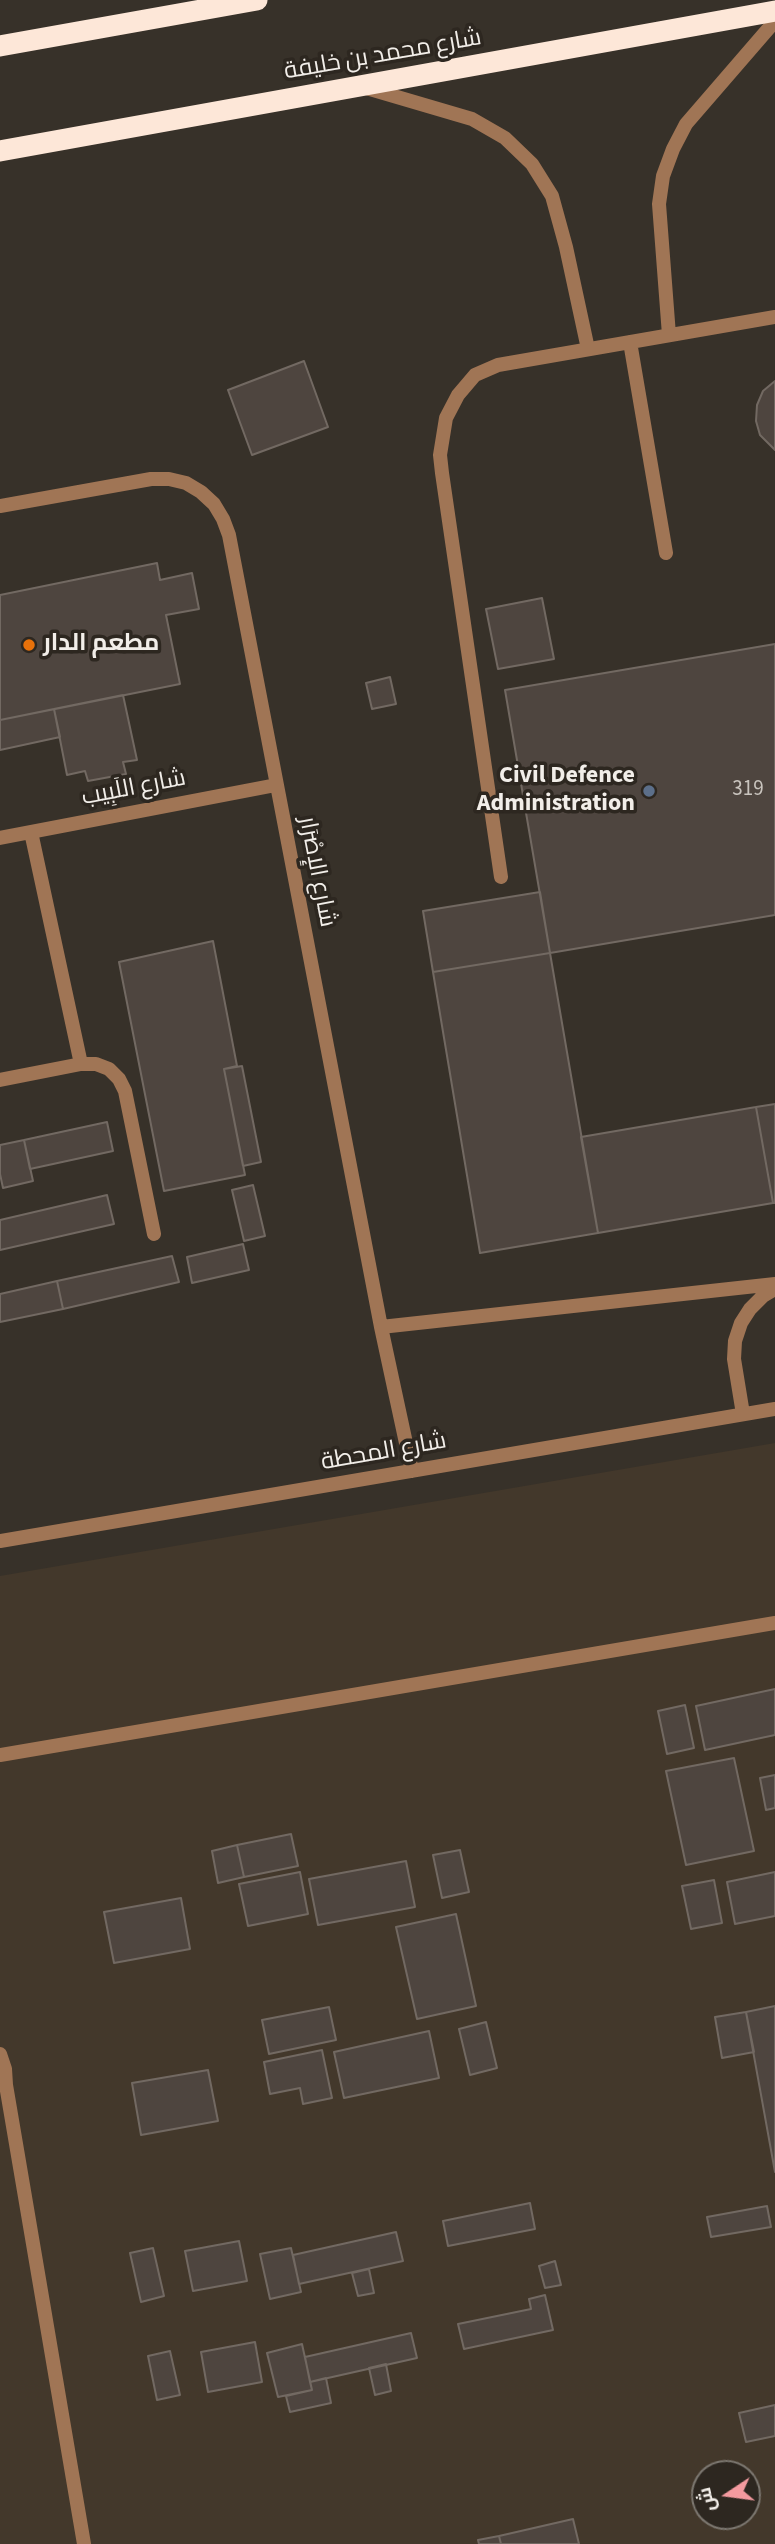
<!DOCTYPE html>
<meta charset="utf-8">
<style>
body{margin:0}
#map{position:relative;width:775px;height:2544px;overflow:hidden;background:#373129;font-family:"Source Sans 3",Cairo,sans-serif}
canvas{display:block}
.north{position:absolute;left:691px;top:2460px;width:70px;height:70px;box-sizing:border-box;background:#2d2720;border:2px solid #7c7770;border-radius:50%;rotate:257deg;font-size:19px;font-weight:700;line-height:28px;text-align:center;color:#f2eee9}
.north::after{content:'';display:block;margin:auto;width:24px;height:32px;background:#f49a9f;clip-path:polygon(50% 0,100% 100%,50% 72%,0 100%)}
</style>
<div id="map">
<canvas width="775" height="2544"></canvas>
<div class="north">ش</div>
</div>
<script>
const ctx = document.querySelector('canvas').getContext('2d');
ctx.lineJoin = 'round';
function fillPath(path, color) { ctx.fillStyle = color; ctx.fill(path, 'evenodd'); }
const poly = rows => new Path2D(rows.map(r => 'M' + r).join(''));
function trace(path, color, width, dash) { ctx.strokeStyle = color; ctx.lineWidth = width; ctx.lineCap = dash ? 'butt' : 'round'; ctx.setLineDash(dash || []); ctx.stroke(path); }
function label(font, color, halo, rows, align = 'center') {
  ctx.font = font + ' "Source Sans 3",Cairo,sans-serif'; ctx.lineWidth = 7; ctx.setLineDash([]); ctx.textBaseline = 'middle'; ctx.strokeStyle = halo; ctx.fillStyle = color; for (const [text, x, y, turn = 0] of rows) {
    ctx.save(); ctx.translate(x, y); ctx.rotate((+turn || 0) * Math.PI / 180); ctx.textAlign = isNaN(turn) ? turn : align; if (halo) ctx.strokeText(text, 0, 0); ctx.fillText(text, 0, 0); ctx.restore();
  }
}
fillPath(poly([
 [775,1443,775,2544,0,2544,0,1576],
 [705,2474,747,2474,747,2516,705,2516]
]), '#43382b');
const building = poly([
 [304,361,328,427,252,455,228,390,304,361],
 [775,381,775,450,760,435,756,421,757,405,763,391,775,381],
 [157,563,160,580,192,573,199,609,166,615,180,684,0,720,0,595,157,563],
 [542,598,554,659,498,669,486,609,542,598],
 [775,644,775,915,550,953,505,690,775,644],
 [390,677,396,704,372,709,366,683,390,677],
 [123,695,137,760,123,762,126,774,88,781,85,771,67,775,54,709,123,695],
 [54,709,60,737,0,750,0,720,54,709],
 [540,892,550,953,433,972,423,911,540,892],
 [213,941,237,1066,224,1069,245,1175,164,1191,119,962,213,941],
 [550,953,598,1233,480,1253,433,972,550,953],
 [242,1066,261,1162,243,1166,224,1069,242,1066],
 [775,1104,775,1203,773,1203,756,1107,775,1104],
 [756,1107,773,1203,598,1233,581,1137,756,1107],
 [107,1122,113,1151,30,1169,24,1140,107,1122],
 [24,1140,33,1181,3,1188,0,1174,0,1145,24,1140],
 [253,1185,265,1236,244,1241,232,1190,253,1185],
 [107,1195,114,1224,0,1250,0,1220,107,1195],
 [243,1244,249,1270,192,1283,187,1257,243,1244],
 [172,1256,179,1282,63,1309,57,1281,172,1256],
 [57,1281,63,1309,0,1322,0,1294,57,1281],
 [775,1689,775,1735,705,1750,696,1706,775,1689],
 [685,1705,694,1748,667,1754,658,1711,685,1705],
 [734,1758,754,1851,686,1865,666,1771,734,1758],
 [775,1775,775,1808,766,1810,760,1778,775,1775],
 [291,1834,298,1866,244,1877,237,1845,291,1834],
 [237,1845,244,1877,218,1883,212,1851,237,1845],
 [460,1850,469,1892,442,1898,433,1855,460,1850],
 [406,1861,415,1907,318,1925,309,1879,406,1861],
 [300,1872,308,1914,248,1926,239,1884,300,1872],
 [775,1872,775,1916,735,1924,727,1882,775,1872],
 [714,1880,722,1923,691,1929,682,1886,714,1880],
 [181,1898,190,1949,114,1963,104,1912,181,1898],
 [456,1914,476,2006,417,2019,396,1927,456,1914],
 [775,2006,775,2172,746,2012,775,2006],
 [329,2007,336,2040,269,2054,262,2020,329,2007],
 [746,2012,754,2052,722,2058,715,2017,746,2012],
 [486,2022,497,2068,470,2075,459,2029,486,2022],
 [429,2031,439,2078,344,2098,334,2052,429,2031],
 [322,2050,332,2098,303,2104,300,2088,270,2094,264,2062,322,2050],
 [208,2070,218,2121,141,2135,132,2083,208,2070],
 [530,2203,535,2229,448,2246,443,2221,530,2203],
 [767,2206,771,2227,711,2237,707,2217,767,2206],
 [396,2232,403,2261,299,2284,293,2255,396,2232],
 [239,2241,247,2281,193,2291,185,2251,239,2241],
 [153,2248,164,2296,141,2302,130,2253,153,2248],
 [291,2248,301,2292,270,2299,260,2254,291,2248],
 [555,2261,561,2285,545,2288,539,2266,555,2261],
 [369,2269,374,2293,358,2296,352,2273,369,2269],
 [545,2295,553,2330,464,2349,458,2324,531,2309,529,2299,545,2295],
 [411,2333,417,2358,310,2382,305,2357,411,2333],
 [255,2342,262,2382,208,2392,201,2352,255,2342],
 [302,2344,312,2390,278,2397,267,2353,302,2344],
 [170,2351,180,2395,157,2400,148,2356,170,2351],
 [386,2364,391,2391,375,2395,369,2368,386,2364],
 [326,2378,331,2403,290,2412,286,2396,312,2390,310,2382,326,2378],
 [775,2405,775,2436,746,2442,739,2413,775,2405],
 [573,2519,579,2544,501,2544,499,2536,573,2519],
 [499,2536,501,2544,479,2544,478,2540,499,2536]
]);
fillPath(building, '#4e453f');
trace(building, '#726962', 2);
trace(poly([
 [363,87,472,119,505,138,532,164,552,196,566,247,588,349],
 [669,335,659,204,663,176,673,149,686,124,775,21],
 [630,342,666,553],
 [0,506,151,479,169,479,186,483,201,492,214,504,223,519,229,535,381,1327,412,1471],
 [31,832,81,1064],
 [0,838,276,785],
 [501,877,442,473,440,455,446,418,458,395,475,375,498,365,775,317],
 [0,1080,81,1064,96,1064,109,1069,119,1079,125,1091,154,1234],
 [381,1327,775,1284],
 [743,1414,734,1359,735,1341,741,1323,750,1309,763,1296,775,1289],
 [0,1541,775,1409],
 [0,1755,775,1623],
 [0,2054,5,2069,6,2085,84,2544]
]), '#a07555', 14);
trace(poly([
 [0,46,257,0],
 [0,151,775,11]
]), '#fde7d8', 21);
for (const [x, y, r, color] of [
 [29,645,7,"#e8710a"],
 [649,791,7,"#5c6f8a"]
]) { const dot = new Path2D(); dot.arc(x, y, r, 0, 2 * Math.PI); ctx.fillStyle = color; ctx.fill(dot); trace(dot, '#2d2720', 2.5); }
label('21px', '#c9c4be', null, [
 ["319",748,790]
]);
label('24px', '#f2eee9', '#2d2720', [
 ["شارع محمد بن خليفة",383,56,-10],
 ["شارع اللَبِيب",134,789,-11],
 ["شارع الإِصْرَار",316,872,79],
 ["شارع المحطة",384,1453,-10]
]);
label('bold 24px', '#f2eee9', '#2d2720', [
 ["مطعم الدار",43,645],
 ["Civil Defence",635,777,"right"],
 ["Administration",635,805,"right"]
], 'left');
</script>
